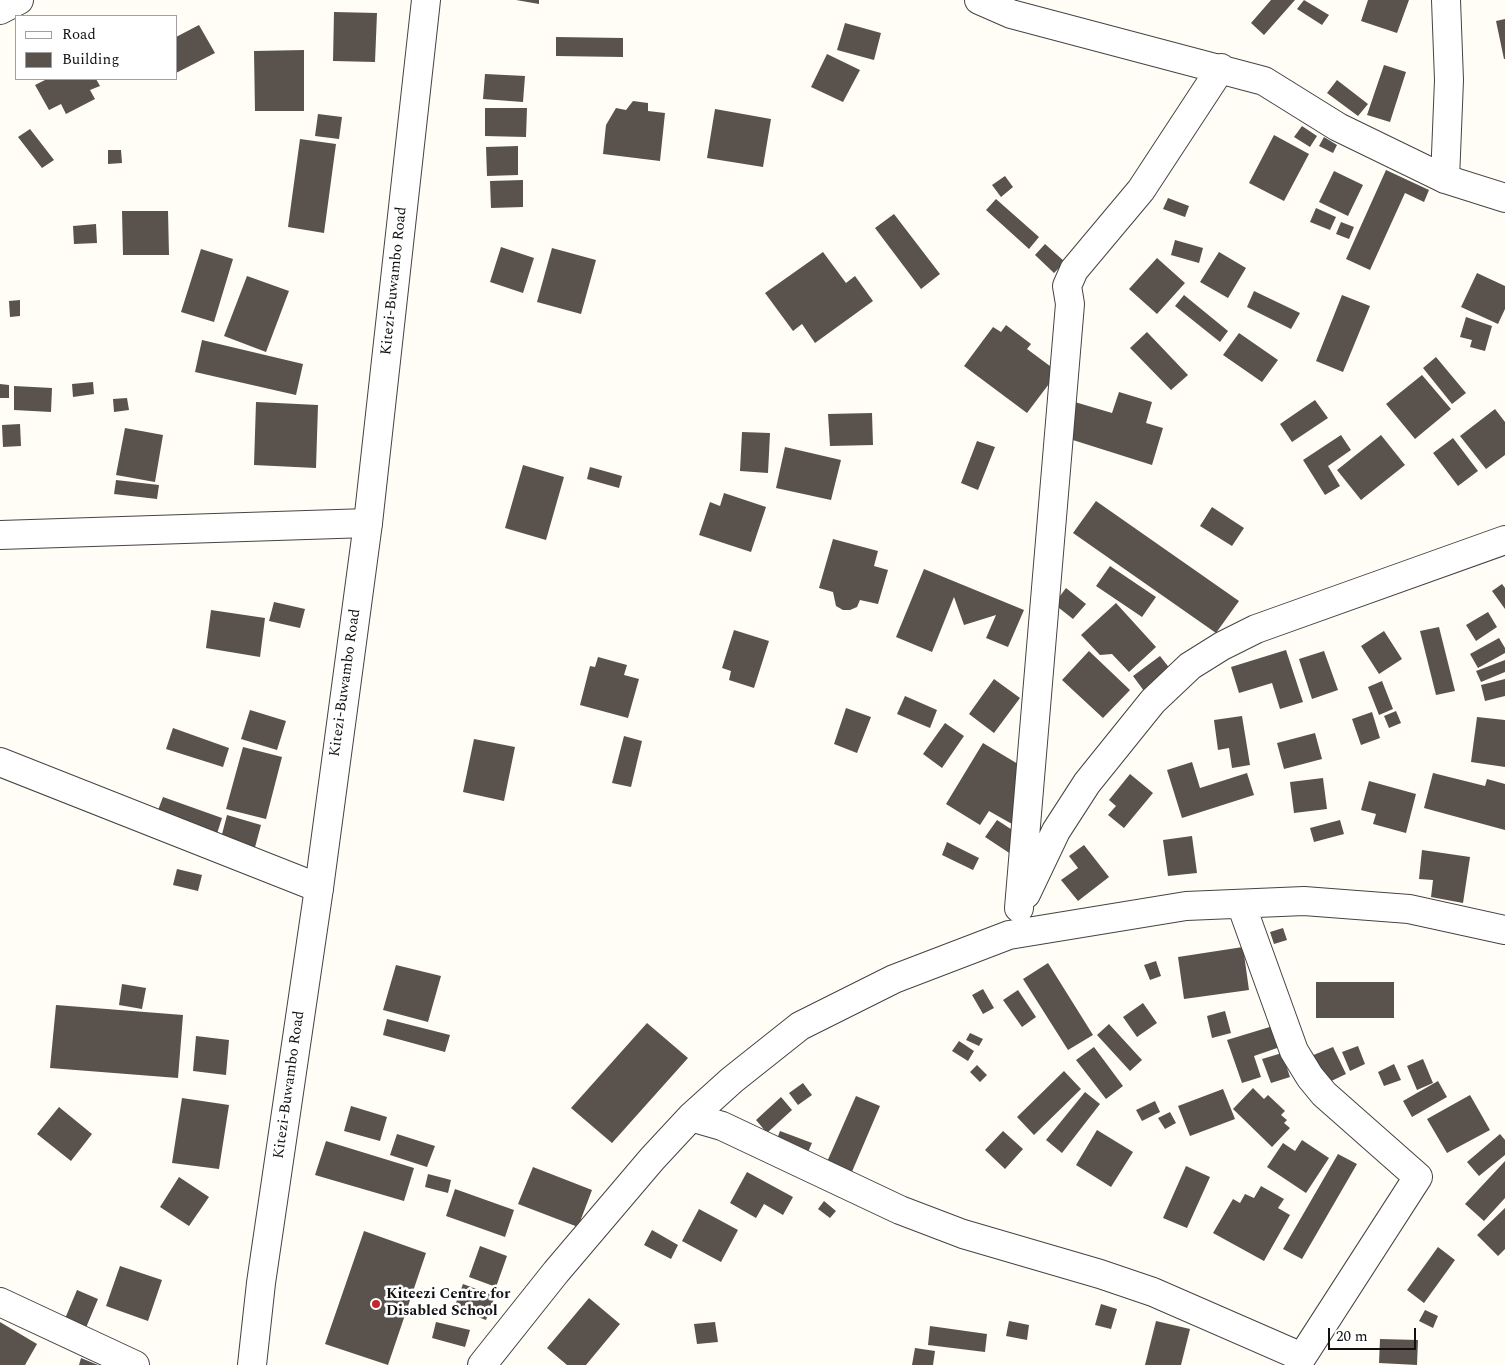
<!DOCTYPE html>
<style>
body{margin:0}
#map{position:relative;width:1505px;height:1365px;overflow:hidden;background:#fffdf5;font-family:Spectral,serif}
canvas{display:block}
.legend{position:absolute;left:15px;top:15px;width:162px;height:65px;box-sizing:border-box;background:#fff;border:1px solid #a0a0a0;margin:0;padding:6px 9px;list-style:none;font-size:15px;color:#111}
.legend li{display:flex;align-items:center;gap:10px;height:25px}
.legend b{width:25px;border:1px solid #a0a0a0}
.scale{position:absolute;left:1328px;top:1328px;width:88px;height:22px;box-sizing:border-box;border:2px solid #111;border-top:0;padding-left:6px;font-size:15px;line-height:18px;white-space:nowrap;color:#111;-webkit-text-stroke:4px #fff;paint-order:stroke}
</style>
<div id="map">
<canvas width="1505" height="1365"></canvas>
<ul class="legend">
<li><b style="height:6px;background:#fff"></b>Road</li>
<li><b style="height:14px;background:#5a524d"></b>Building</li>
</ul>
<div class="scale">20 m</div>
</div>
<script>
const ctx = document.querySelector('canvas').getContext('2d');
ctx.lineJoin = 'round';
function fillPath(path, color) { ctx.fillStyle = color; ctx.fill(path, 'evenodd'); }
const poly = rows => new Path2D(rows.map(r => 'M' + r).join(''));
function trace(path, color, width, dash) { ctx.strokeStyle = color; ctx.lineWidth = width; ctx.lineCap = dash ? 'butt' : 'round'; ctx.setLineDash(dash || []); ctx.stroke(path); }
function label(font, color, halo, rows, align = 'center') {
  ctx.font = font + ' Spectral,serif'; ctx.lineWidth = 5; ctx.setLineDash([]); ctx.textBaseline = 'middle'; ctx.strokeStyle = halo; ctx.fillStyle = color; for (const [text, x, y, turn = 0] of rows) {
    ctx.save(); ctx.translate(x, y); ctx.rotate((+turn || 0) * Math.PI / 180); ctx.textAlign = isNaN(turn) ? turn : align; if (halo) ctx.strokeText(text, 0, 0); ctx.fillText(text, 0, 0); ctx.restore();
  }
}
fillPath(poly([
 [516,0,539,0,539,4],
 [1271,0,1295,0,1264,35,1251,23],
 [1304,0,1329,15,1322,25,1297,9],
 [1368,0,1409,0,1397,33,1361,21],
 [334,12,377,13,375,62,333,61],
 [1505,19,1505,59,1504,59,1496,21],
 [845,23,881,33,874,60,837,50],
 [199,25,215,53,176,73,176,37],
 [556,37,623,38,623,57,556,56],
 [304,50,304,111,255,111,254,51],
 [827,54,860,70,843,102,811,87],
 [1384,65,1406,72,1390,122,1367,115],
 [485,74,525,76,523,102,483,99],
 [47,79,96,79,100,86,90,90,95,99,66,114,61,104,49,110,35,85],
 [1337,80,1368,104,1358,116,1327,93],
 [633,101,648,103,648,111,665,113,660,161,603,154,606,125,616,108,626,110],
 [485,108,527,108,526,137,485,136],
 [715,109,771,119,763,167,707,158],
 [318,114,342,117,339,139,315,136],
 [1302,126,1317,136,1310,147,1294,137],
 [30,129,54,160,42,168,18,137],
 [1274,135,1309,154,1284,201,1249,183],
 [1324,137,1337,145,1333,153,1319,146],
 [300,139,336,144,324,233,288,227],
 [518,146,518,175,487,176,486,147],
 [108,150,121,150,122,163,108,164],
 [1386,170,1429,190,1424,202,1405,193,1370,270,1346,259],
 [1334,171,1363,185,1348,216,1319,202],
 [1005,176,1013,187,1001,197,992,185],
 [523,180,523,207,491,208,490,181],
 [1168,198,1189,206,1185,217,1163,209],
 [996,199,1039,237,1029,249,986,210],
 [1316,208,1336,217,1330,230,1310,222],
 [122,211,168,211,169,255,123,255],
 [894,214,940,274,921,289,875,228],
 [1341,222,1354,227,1349,239,1336,234],
 [96,224,97,243,74,244,73,226],
 [1175,240,1203,248,1199,263,1171,255],
 [1045,244,1065,262,1054,273,1035,255],
 [501,247,534,258,523,293,490,282],
 [552,248,596,260,581,314,537,302],
 [201,249,233,259,214,322,181,312],
 [823,252,846,283,855,276,873,301,815,343,802,324,793,331,765,293],
 [1219,252,1246,268,1228,298,1200,282],
 [1157,258,1185,283,1157,314,1129,289],
 [1477,273,1505,286,1505,309,1498,324,1461,307],
 [247,276,289,291,266,352,224,336],
 [1254,291,1300,313,1291,329,1247,307],
 [1184,295,1228,331,1220,342,1175,306],
 [1342,295,1370,306,1343,372,1316,361],
 [20,300,20,316,10,317,9,301],
 [1466,317,1492,326,1485,351,1470,347,1472,340,1460,337],
 [1006,325,1031,344,1027,349,1058,372,1027,413,964,366,993,327,1001,332],
 [1147,332,1188,375,1171,390,1130,348],
 [1239,333,1278,360,1262,382,1223,355],
 [202,340,303,364,296,395,195,372],
 [1436,357,1466,393,1452,404,1423,368],
 [1422,375,1451,409,1415,439,1386,404],
 [93,382,94,394,73,397,72,384],
 [0,384,9,385,9,398,0,398],
 [14,386,52,388,51,412,14,410],
 [1119,392,1152,402,1146,423,1163,428,1152,465,1057,435,1068,400,1112,413],
 [127,398,129,410,114,412,113,399],
 [1315,400,1328,418,1292,442,1280,424],
 [256,402,318,405,316,468,254,465],
 [1495,409,1505,422,1505,455,1486,469,1460,436],
 [872,413,873,445,830,446,828,414],
 [20,424,21,446,3,447,2,425],
 [125,428,163,435,155,482,116,475],
 [742,432,770,433,768,473,740,471],
 [1341,435,1351,450,1328,466,1340,486,1325,495,1303,460],
 [1381,435,1405,465,1361,500,1337,470],
 [1453,438,1478,471,1458,486,1433,453],
 [977,441,995,447,978,490,961,483],
 [785,447,841,460,831,500,776,488],
 [523,465,564,477,546,540,505,528],
 [590,467,622,476,619,488,587,479],
 [116,480,159,485,157,499,114,494],
 [724,493,766,507,751,552,699,535,710,502,720,506],
 [1096,501,1239,601,1216,633,1073,533],
 [1212,507,1244,528,1232,546,1200,526],
 [833,539,878,551,874,566,888,570,878,604,860,600,857,607,850,610,843,610,836,606,833,592,819,588],
 [1110,566,1156,597,1142,617,1096,586],
 [924,569,1024,610,1008,647,986,638,996,615,964,625,954,597,932,652,896,637],
 [1502,584,1505,588,1505,609,1492,591],
 [1066,588,1086,604,1073,619,1054,604],
 [274,602,305,609,300,628,269,621],
 [1116,603,1156,647,1129,672,1112,654,1100,655,1081,635],
 [211,610,265,618,260,657,206,648],
 [1488,612,1497,627,1476,641,1466,625],
 [1439,627,1455,691,1436,695,1420,631],
 [734,630,769,641,754,688,729,680,731,671,722,668],
 [1384,631,1402,659,1379,674,1361,646],
 [1499,638,1505,648,1505,653,1478,668,1470,654],
 [1286,650,1303,702,1280,709,1272,683,1239,693,1231,667],
 [1089,651,1130,690,1103,718,1062,680],
 [1324,651,1338,690,1312,699,1299,659],
 [1160,656,1171,670,1144,691,1133,676],
 [598,657,627,665,624,675,639,679,628,718,580,705,590,666,595,667],
 [1505,660,1505,672,1481,682,1476,671],
 [994,679,1020,698,994,733,969,714],
 [1505,679,1505,696,1485,701,1481,685],
 [1382,681,1393,709,1379,715,1368,687],
 [905,696,937,710,930,728,897,714],
 [846,708,871,717,857,753,834,744],
 [250,710,286,721,277,750,241,739],
 [1396,711,1401,723,1389,728,1384,716],
 [1372,712,1380,738,1361,745,1352,719],
 [1242,716,1250,765,1232,768,1229,748,1218,750,1214,720],
 [1477,717,1505,720,1505,767,1471,762],
 [945,723,964,736,942,768,923,754],
 [173,728,229,748,223,767,166,749],
 [1315,733,1322,759,1284,769,1277,743],
 [624,736,642,741,631,787,612,783],
 [474,739,515,747,504,801,463,792],
 [983,743,1028,770,1012,824,989,811,980,825,946,804],
 [243,747,282,757,266,819,226,809],
 [1192,762,1200,788,1247,773,1254,795,1182,818,1167,770],
 [1433,773,1485,786,1487,779,1505,784,1505,830,1424,808],
 [1130,774,1153,793,1124,828,1108,815,1116,806,1109,800],
 [1323,778,1327,809,1294,813,1290,782],
 [1369,781,1416,794,1406,833,1373,824,1376,814,1361,810],
 [163,797,222,818,215,840,155,818],
 [227,815,261,825,254,851,220,842],
 [997,820,1037,846,1026,864,985,837],
 [1340,820,1344,834,1314,842,1310,828],
 [1192,836,1197,873,1168,876,1163,840],
 [947,842,979,858,973,870,942,855],
 [1084,845,1109,877,1078,901,1061,880,1078,868,1069,856],
 [1422,850,1470,857,1463,903,1431,897,1433,880,1419,879],
 [177,869,202,875,198,891,173,885],
 [1283,928,1287,940,1274,944,1270,932],
 [1243,947,1249,990,1184,999,1178,957],
 [1156,961,1161,976,1150,980,1144,965],
 [1048,963,1093,1035,1068,1050,1023,979],
 [396,965,441,976,428,1022,383,1010],
 [1316,982,1394,982,1394,1018,1316,1018],
 [122,984,146,988,142,1009,119,1005],
 [983,989,994,1008,983,1014,972,995],
 [1018,990,1036,1017,1022,1027,1003,1000],
 [1143,1003,1157,1023,1137,1037,1123,1017],
 [56,1005,183,1015,178,1078,50,1068],
 [1225,1011,1231,1033,1212,1038,1207,1016],
 [387,1019,450,1035,445,1052,383,1035],
 [647,1023,688,1058,612,1143,571,1108],
 [1109,1024,1142,1060,1130,1071,1097,1035],
 [1273,1026,1280,1047,1254,1056,1261,1077,1242,1083,1227,1040],
 [970,1033,983,1039,979,1046,966,1040],
 [196,1036,229,1040,226,1075,193,1071],
 [959,1041,974,1051,968,1061,952,1051],
 [1358,1046,1365,1064,1350,1071,1342,1052],
 [1094,1047,1123,1086,1106,1099,1076,1060],
 [1333,1047,1346,1074,1325,1084,1311,1056],
 [1282,1053,1290,1077,1271,1083,1262,1059],
 [1423,1059,1433,1083,1417,1090,1407,1066],
 [1394,1064,1401,1080,1384,1086,1378,1072],
 [977,1065,987,1075,980,1082,970,1072],
 [1064,1071,1081,1089,1034,1135,1017,1117],
 [1438,1081,1447,1097,1412,1117,1403,1101],
 [803,1083,812,1095,798,1105,789,1093],
 [1253,1088,1264,1099,1268,1095,1285,1111,1281,1115,1287,1120,1284,1123,1290,1128,1272,1147,1233,1109],
 [1223,1089,1235,1119,1190,1136,1178,1106],
 [1085,1092,1100,1104,1062,1153,1046,1140],
 [1470,1095,1490,1130,1447,1153,1427,1119],
 [856,1096,880,1106,851,1174,826,1164],
 [781,1097,792,1110,767,1133,756,1120],
 [182,1098,229,1105,219,1169,172,1163],
 [1155,1101,1160,1112,1142,1121,1136,1110],
 [351,1106,387,1117,380,1141,344,1131],
 [59,1107,92,1134,71,1161,37,1134],
 [1170,1112,1176,1123,1165,1129,1158,1118],
 [1097,1130,1133,1152,1111,1187,1076,1165],
 [780,1131,812,1143,805,1159,774,1147],
 [1003,1131,1023,1149,1005,1169,985,1150],
 [397,1134,435,1146,427,1167,390,1155],
 [1500,1134,1505,1140,1505,1155,1479,1176,1467,1162],
 [1302,1140,1329,1158,1306,1193,1267,1167,1283,1143,1295,1151],
 [326,1141,414,1168,404,1201,315,1175],
 [1338,1154,1357,1164,1302,1259,1283,1249],
 [1505,1161,1505,1198,1484,1221,1465,1204],
 [1186,1166,1210,1177,1187,1228,1163,1218],
 [533,1167,592,1190,578,1227,518,1204],
 [747,1172,793,1197,783,1215,764,1204,756,1218,730,1203],
 [428,1174,451,1180,448,1193,425,1187],
 [179,1177,209,1197,189,1226,160,1207],
 [1261,1186,1284,1199,1278,1208,1290,1215,1264,1261,1213,1233,1233,1199,1240,1203,1245,1194,1254,1198],
 [455,1189,514,1210,505,1237,446,1216],
 [824,1201,836,1211,830,1218,818,1209],
 [1505,1208,1505,1249,1498,1256,1477,1235],
 [699,1209,738,1230,721,1262,682,1241],
 [652,1230,678,1245,671,1259,644,1245],
 [364,1231,426,1253,388,1365,325,1344],
 [480,1246,507,1256,496,1287,469,1277],
 [1438,1247,1455,1260,1424,1303,1407,1290],
 [120,1266,162,1280,148,1321,106,1306],
 [463,1284,495,1296,486,1320,454,1308],
 [77,1290,98,1299,85,1330,64,1321],
 [589,1298,620,1324,586,1365,567,1365,547,1348],
 [1101,1304,1117,1309,1111,1329,1095,1325],
 [1425,1310,1438,1316,1433,1328,1419,1321],
 [1009,1321,1029,1325,1027,1340,1006,1336],
 [1156,1321,1190,1329,1181,1365,1145,1365],
 [0,1322,37,1344,25,1365,0,1365],
 [436,1322,470,1330,465,1347,432,1338],
 [715,1322,718,1342,697,1344,694,1324],
 [930,1326,987,1334,985,1352,928,1345],
 [1380,1339,1418,1340,1417,1365,1379,1363],
 [915,1348,935,1351,933,1365,912,1365],
 [81,1358,98,1365,79,1365]
]), '#5a524d');
const minor = poly([
 [979,0,1011,14,1264,81,1338,127,1445,179,1505,198],
 [0,10,19,0],
 [1445,179,1449,80,1446,0],
 [0,535,368,523],
 [0,762,319,888],
 [1026,894,1056,831,1087,783,1153,701,1190,666,1222,646,1256,629,1505,540],
 [1019,908,1070,304,1067,286,1074,270,1141,190,1221,68],
 [691,1117,722,1126,900,1210,963,1234,1100,1274,1153,1292,1302,1357,1418,1177,1324,1094,1310,1077,1294,1051,1241,904],
 [0,1302,135,1365],
 [482,1365,556,1272,652,1159,691,1117,732,1080,800,1026,894,979,1009,935,1186,906,1304,901,1409,909,1505,930]
]);
const tertiary = poly([
 [252,1365,261,1283,319,888,368,523,426,0]
]);
trace(minor, '#444', 30);
trace(tertiary, '#444', 30);
trace(minor, '#fff', 28);
trace(tertiary, '#fff', 28);
for (const [x, y, r, color] of [
 [376,1304,5,"#c4262e"]
]) { const dot = new Path2D(); dot.arc(x, y, r, 0, 2 * Math.PI); ctx.fillStyle = color; ctx.fill(dot); trace(dot, '#fff', 2); }
label('15px', '#111', '#fff', [
 ["Kitezi-Buwambo Road",395,281,-84],
 ["Kitezi-Buwambo Road",346,683,-82],
 ["Kitezi-Buwambo Road",290,1085,-82]
]);
label('bold 15px', '#111', '#fff', [
 ["Kiteezi Centre for",386,1295],
 ["Disabled School",386,1312]
], 'left');
</script>
